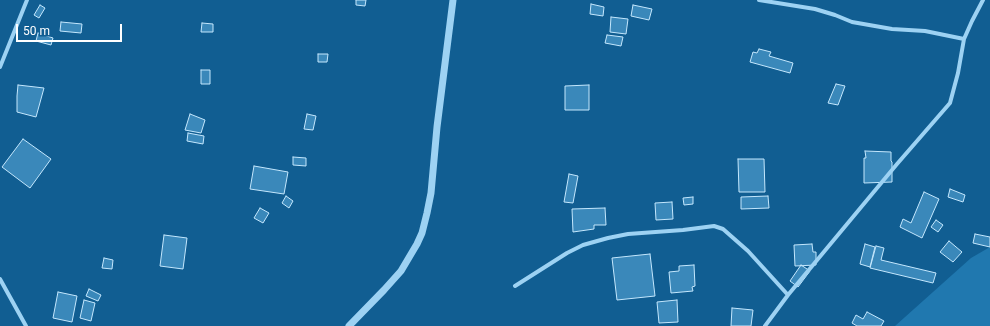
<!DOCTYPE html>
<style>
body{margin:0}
#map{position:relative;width:990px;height:326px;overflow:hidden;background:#115e92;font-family:Roboto,sans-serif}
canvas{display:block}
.scale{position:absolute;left:16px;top:24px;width:106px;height:18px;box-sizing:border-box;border:2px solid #fff;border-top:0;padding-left:5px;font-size:12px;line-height:14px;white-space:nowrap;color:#fff;-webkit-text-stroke:3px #115e92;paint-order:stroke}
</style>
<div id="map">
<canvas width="990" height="326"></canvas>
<div class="scale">50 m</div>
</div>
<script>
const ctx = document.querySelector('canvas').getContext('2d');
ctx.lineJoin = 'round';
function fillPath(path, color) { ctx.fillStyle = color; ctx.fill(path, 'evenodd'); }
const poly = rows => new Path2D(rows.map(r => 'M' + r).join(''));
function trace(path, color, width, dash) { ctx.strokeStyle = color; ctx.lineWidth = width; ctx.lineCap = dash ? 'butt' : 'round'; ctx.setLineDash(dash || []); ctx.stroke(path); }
fillPath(poly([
 [990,247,990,326,895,326,971,258]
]), '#2078af');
const building = poly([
 [356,0,366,0,365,6,356,5,356,0],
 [591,4,604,7,603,16,590,14,591,4],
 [40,5,45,8,39,18,34,15,40,5],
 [633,5,652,9,649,20,631,16,633,5],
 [611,17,628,19,626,34,610,32,611,17],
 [61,22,82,24,81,33,60,31,61,22],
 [202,23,213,24,213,32,201,32,202,23],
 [38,33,53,38,51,45,36,41,38,33],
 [607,35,623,37,621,46,605,43,607,35],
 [759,49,771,52,769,56,793,63,790,73,750,62,753,52,757,53,759,49],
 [318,54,328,54,327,62,318,62,318,54],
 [201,70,210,70,210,84,201,84,201,70],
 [836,84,845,86,838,105,828,103,836,84],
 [18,85,44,88,36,117,17,112,17,96,18,85],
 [589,85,589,110,565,110,565,86,589,85],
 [190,114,205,120,201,133,185,130,190,114],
 [307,114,316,116,313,130,304,129,307,114],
 [188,133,204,136,203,144,187,141,188,133],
 [23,139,51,159,30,188,2,167,23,139],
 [865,151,891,152,891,161,892,162,892,182,864,183,864,158,866,158,865,151],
 [293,157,306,158,306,166,293,165,293,157],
 [738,159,764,159,765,192,739,192,738,159],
 [254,166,288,172,284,194,250,189,254,166],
 [569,174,578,176,573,203,564,202,569,174],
 [950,189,965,195,963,202,948,197,950,189],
 [924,192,939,199,922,238,900,227,903,219,911,223,924,192],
 [286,196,293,201,289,208,282,203,286,196],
 [768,196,769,208,741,209,741,197,768,196],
 [693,197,693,204,684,205,683,198,693,197],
 [672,202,673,219,656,220,655,203,672,202],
 [260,208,269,213,263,223,254,218,260,208],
 [605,208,606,225,594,225,594,229,573,232,572,209,605,208],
 [936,220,943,225,938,232,931,227,936,220],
 [975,234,990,237,990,247,973,243,975,234],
 [164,235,187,238,183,269,160,266,164,235],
 [949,241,962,252,953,262,940,252,949,241],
 [812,244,813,252,816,252,816,265,795,266,794,245,812,244],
 [865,244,875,247,870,267,860,264,865,244],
 [876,246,884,248,881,260,936,273,933,283,870,268,876,246],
 [650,254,655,296,617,300,612,258,650,254],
 [104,258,113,260,112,269,102,268,104,258],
 [694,265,695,286,692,287,693,291,671,293,669,272,679,271,679,266,694,265],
 [801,265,810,271,798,287,790,281,801,265],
 [89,289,101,295,98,301,86,296,89,289],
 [58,292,77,296,72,322,53,318,58,292],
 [84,300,95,303,91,321,80,318,84,300],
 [677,300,678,322,659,323,657,302,677,300],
 [732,308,753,310,751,326,731,326,732,308],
 [867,312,884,321,881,326,857,326,852,323,856,315,863,319,867,312]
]);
fillPath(building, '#3a88ba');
trace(building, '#c4e7fd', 1);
trace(poly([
 [759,0,815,9,835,15,852,22,892,29,925,31,964,39,958,73,950,103,897,164,788,295,765,326],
 [964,39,972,21,983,0],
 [0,67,27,0],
 [0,279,26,326],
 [515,286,567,253,583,245,608,238,628,234,683,230,714,226,723,229,748,251,788,295]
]), '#9dd2f3', 4);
trace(poly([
 [349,326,384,290,401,271,417,244,422,233,427,213,431,193,437,127,453,0]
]), '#9dd2f3', 7);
</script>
